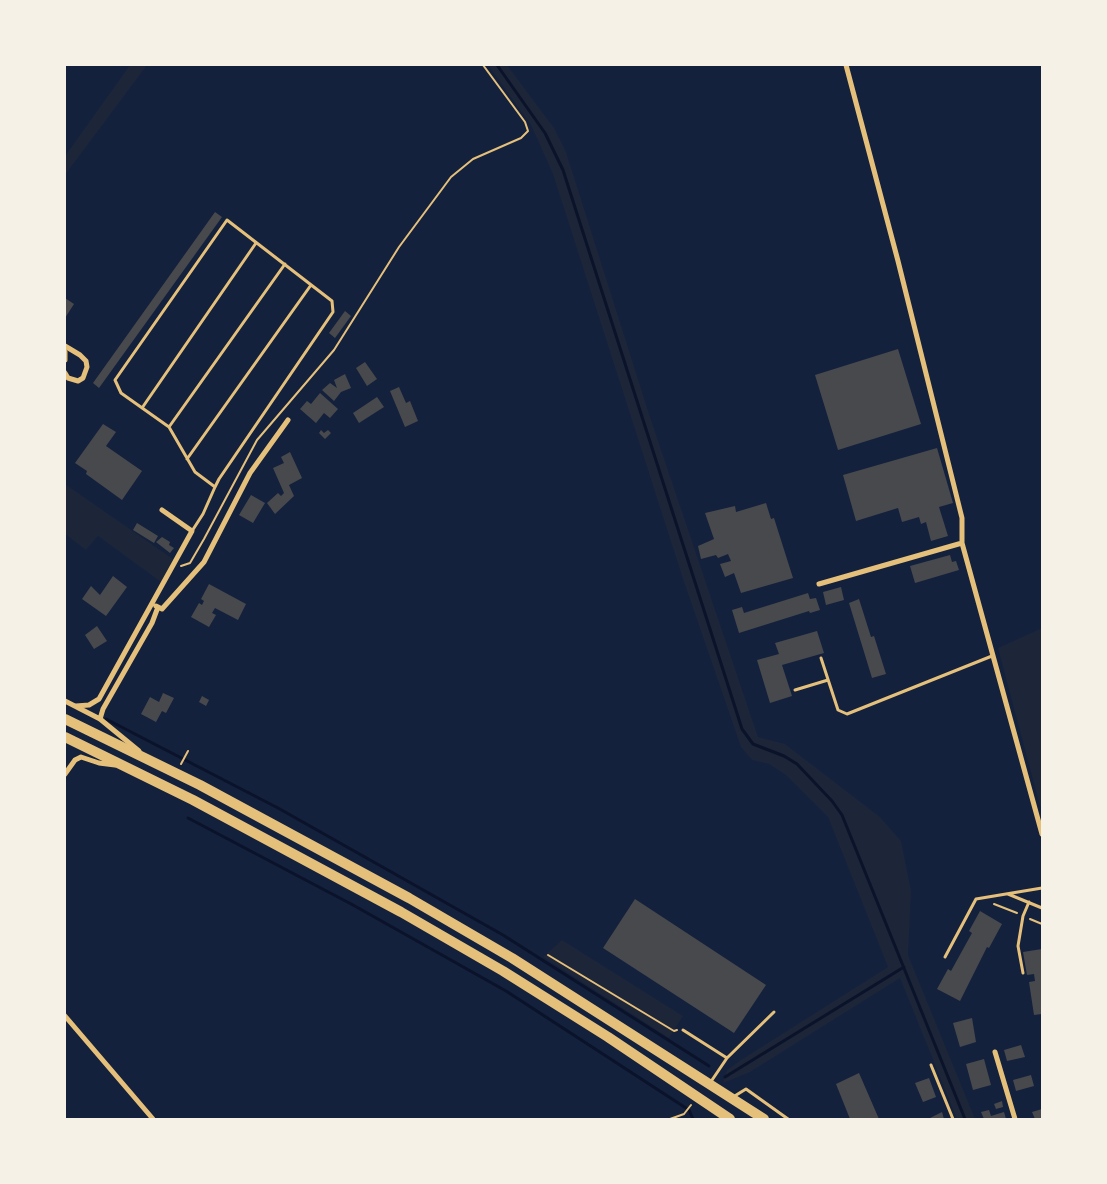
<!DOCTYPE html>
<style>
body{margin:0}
#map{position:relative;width:1107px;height:1184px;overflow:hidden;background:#14213d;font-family:"Nunito Sans",sans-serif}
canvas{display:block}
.frame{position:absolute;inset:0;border:66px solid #f6f1e7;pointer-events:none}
</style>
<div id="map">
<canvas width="1107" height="1184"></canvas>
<div class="frame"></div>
</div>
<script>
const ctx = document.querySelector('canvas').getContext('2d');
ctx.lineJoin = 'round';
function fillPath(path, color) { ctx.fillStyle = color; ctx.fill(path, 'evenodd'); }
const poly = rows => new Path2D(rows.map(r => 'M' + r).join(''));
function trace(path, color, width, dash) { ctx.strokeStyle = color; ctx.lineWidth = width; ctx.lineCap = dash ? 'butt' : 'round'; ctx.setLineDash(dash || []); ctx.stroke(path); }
fillPath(poly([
 [130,65,147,65,65,175,65,156],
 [488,65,507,65,554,128,566,152,649,414,758,737,785,744,880,817,901,841,911,891,908,955,975,1119,957,1119,900,978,750,1072,723,1083,727,1070,741,1060,888,967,828,817,786,775,769,764,752,760,741,747,683,579,553,174,531,125],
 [65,484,173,559,161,582,98,536,86,550,65,534],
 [1042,628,1042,806,1040,806,998,648],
 [562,940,683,1016,669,1038,543,957]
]), '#1d2539');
trace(poly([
 [497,65,545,133,563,170,742,729,753,744,784,756,797,764,832,801,842,815,965,1119],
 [106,719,278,808,503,935,709,1066],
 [188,818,353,905,506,991,689,1110,693,1119],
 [725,1077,904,967]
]), '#0b132b', 3);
fillPath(poly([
 [215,212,222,217,99,388,93,383],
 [65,298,74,304,65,318],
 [345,311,351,316,335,338,329,333],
 [898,349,921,424,838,450,815,375],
 [365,362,377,379,367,386,356,368],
 [345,374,351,388,341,392,334,401,322,390,330,383,337,388,334,380],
 [399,387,406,403,410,401,418,421,405,427,390,391],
 [320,393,338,409,330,418,324,413,316,423,300,409,307,401,311,404],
 [377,397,384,407,359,423,353,413],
 [103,424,116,432,106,446,142,471,122,500,86,474,87,471,75,463],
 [321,430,324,433,328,430,331,433,325,439,319,433],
 [937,448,953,503,939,507,948,536,931,541,926,522,921,524,919,517,902,522,898,508,856,521,843,475],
 [290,452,302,478,289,485,294,496,275,514,267,503,278,493,281,496,284,493,273,468,284,463,281,457],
 [251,495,265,503,253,523,239,515],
 [766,503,771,519,774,518,793,578,741,593,734,573,725,577,720,564,731,561,728,554,718,558,716,555,701,559,698,546,714,539,705,513,735,506,736,512],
 [137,523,158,536,154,543,133,530],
 [162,537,170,542,169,545,174,548,170,553,156,542],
 [950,555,952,562,956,561,959,570,915,583,910,566],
 [113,576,127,587,106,616,82,599,91,586,100,595],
 [209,584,246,604,238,620,215,608,212,613,216,615,209,627,191,617,199,603,202,605,204,601,201,599],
 [841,587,844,600,826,605,823,592],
 [808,593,810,599,816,598,820,610,810,613,809,611,739,633,732,610,742,607,744,613],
 [859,599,871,637,874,636,886,674,872,678,849,603],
 [97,626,107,641,94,649,85,635],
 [817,631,824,653,782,665,792,696,770,703,757,660,779,654,775,643],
 [163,693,174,698,166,713,162,711,156,722,141,714,150,697,159,702],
 [202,696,209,700,206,706,199,702],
 [635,899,766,985,734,1033,603,948],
 [980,911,1002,924,989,948,987,947,960,1001,937,989,948,969,951,971,972,933,969,931],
 [1042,949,1042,1014,1034,1015,1029,982,1035,981,1034,974,1027,975,1023,952],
 [972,1018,976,1042,960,1047,953,1023],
 [1021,1045,1025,1057,1007,1061,1004,1050],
 [984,1059,991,1085,973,1090,966,1064],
 [859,1073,879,1119,850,1119,836,1084],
 [1031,1075,1034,1086,1016,1091,1013,1080],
 [929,1078,936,1097,923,1102,915,1083],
 [1002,1101,1003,1107,996,1109,994,1104],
 [1042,1109,1042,1119,1035,1119,1032,1112],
 [989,1110,991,1116,1004,1112,1006,1119,984,1119,981,1112],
 [942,1112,944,1119,930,1119,930,1118]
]), '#48494c');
trace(poly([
 [181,566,190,563,204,539,257,440,334,350,399,247,451,177,473,159,521,138,528,131,525,122,483,65],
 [181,764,188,751],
 [994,904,1017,913],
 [1030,919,1042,924],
 [548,955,674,1031,677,1030],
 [670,1119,684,1114,691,1105]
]), '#e5c07b', 2);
trace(poly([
 [142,408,256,243],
 [169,427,285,264],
 [187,459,311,285],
 [192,531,203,514,215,487,219,479,333,312,332,301,227,220,115,380,121,393,169,427,195,472,215,487],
 [821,658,838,710,847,714,992,656],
 [795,690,828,680],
 [1008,894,1042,908],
 [945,957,976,899,1042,888],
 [1023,973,1018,946,1023,916,1029,902],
 [683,1030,727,1058,710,1083],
 [727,1058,774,1012],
 [931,1065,953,1119],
 [733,1097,746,1089,788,1119]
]), '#e5c07b', 3);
trace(poly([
 [846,65,898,261,962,518,962,543,1042,834],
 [65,346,80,355,86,361,87,367,83,378,78,381,68,378,65,373],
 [65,352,65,360],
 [819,584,962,543],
 [158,607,162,609,204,562,250,473,288,420],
 [65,701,100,719,139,751],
 [76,706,89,705,99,699,192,531,162,510],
 [100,719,103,709,152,623,158,607,156,606],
 [65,774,75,760,81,757,99,763,115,765],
 [65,1016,153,1119],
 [995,1052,1015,1119]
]), '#e5c07b', 5);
trace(poly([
 [65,719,200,785,409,898,512,958,764,1119],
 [65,737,193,800,401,912,503,971,608,1037,730,1119]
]), '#e5c07b', 10);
</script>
